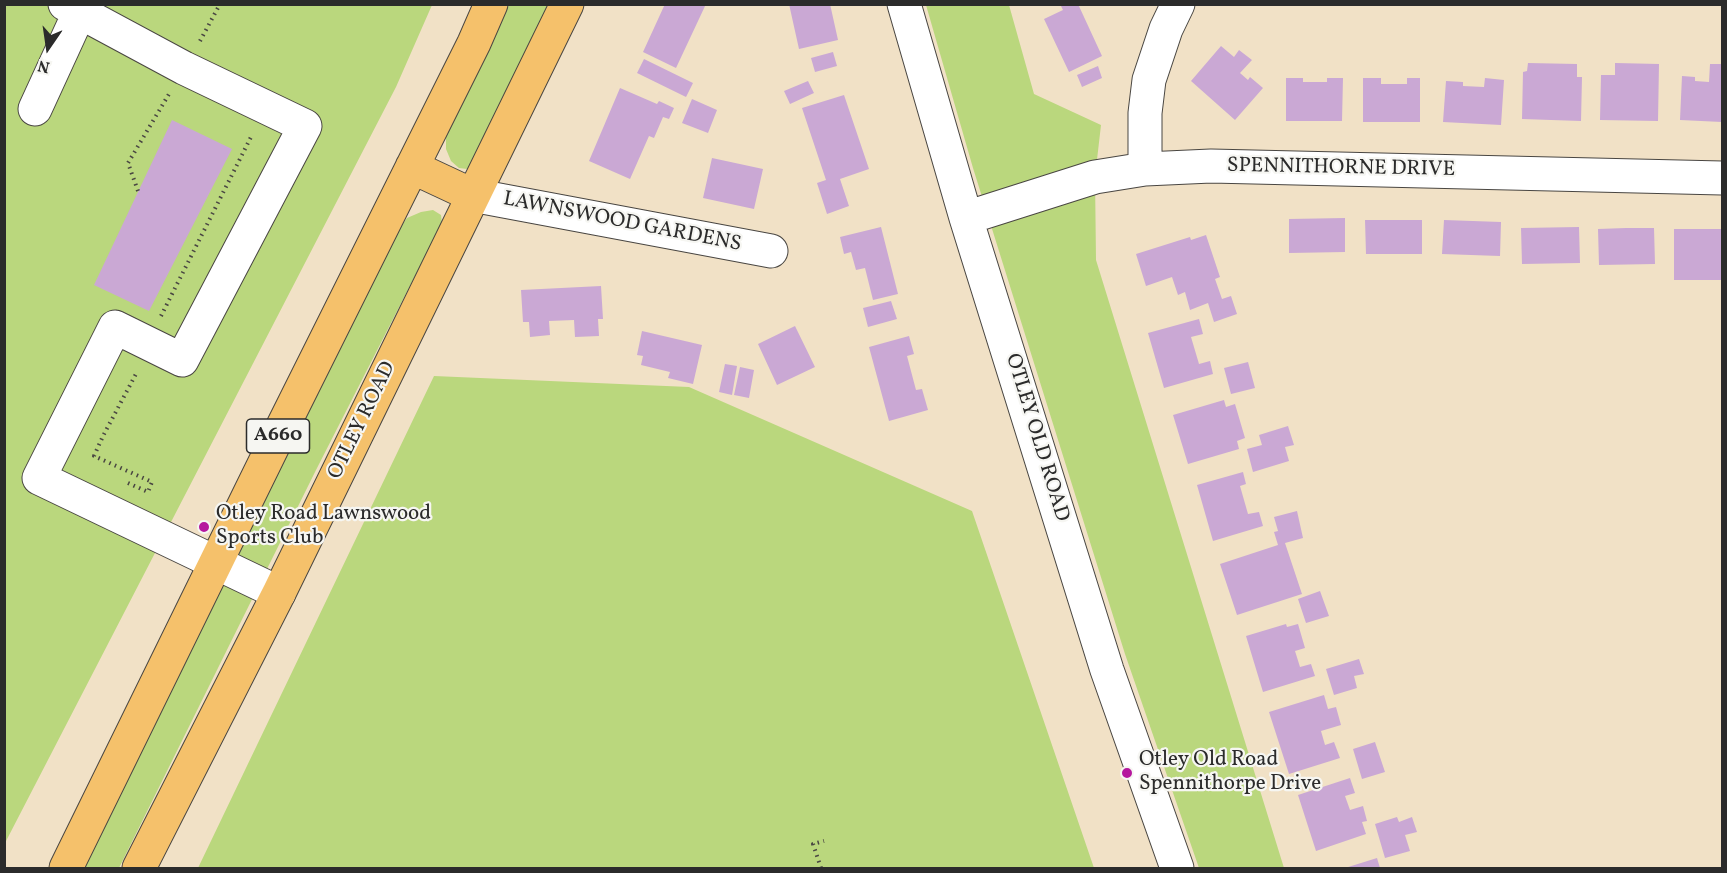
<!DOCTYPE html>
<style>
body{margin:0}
#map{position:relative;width:1727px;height:873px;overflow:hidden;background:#f1e1c6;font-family:Vollkorn,serif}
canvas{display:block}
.frame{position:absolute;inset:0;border:6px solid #2b2b2b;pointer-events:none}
.north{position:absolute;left:18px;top:18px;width:60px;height:60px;-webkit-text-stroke:4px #f6f6f2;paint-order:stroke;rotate:193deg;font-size:16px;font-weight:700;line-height:24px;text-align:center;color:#2b2b2b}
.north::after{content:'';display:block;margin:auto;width:21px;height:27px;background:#2b2b2b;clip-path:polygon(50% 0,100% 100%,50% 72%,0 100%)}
</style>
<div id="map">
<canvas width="1727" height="873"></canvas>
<div class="frame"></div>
<div class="north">N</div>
</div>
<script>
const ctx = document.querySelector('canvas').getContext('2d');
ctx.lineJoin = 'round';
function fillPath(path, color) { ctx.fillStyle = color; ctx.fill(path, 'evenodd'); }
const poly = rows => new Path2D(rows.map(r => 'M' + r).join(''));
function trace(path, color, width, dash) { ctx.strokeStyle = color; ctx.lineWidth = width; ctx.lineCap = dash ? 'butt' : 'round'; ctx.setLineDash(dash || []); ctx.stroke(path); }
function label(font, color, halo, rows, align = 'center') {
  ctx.font = font + ' Vollkorn,serif'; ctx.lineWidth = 4.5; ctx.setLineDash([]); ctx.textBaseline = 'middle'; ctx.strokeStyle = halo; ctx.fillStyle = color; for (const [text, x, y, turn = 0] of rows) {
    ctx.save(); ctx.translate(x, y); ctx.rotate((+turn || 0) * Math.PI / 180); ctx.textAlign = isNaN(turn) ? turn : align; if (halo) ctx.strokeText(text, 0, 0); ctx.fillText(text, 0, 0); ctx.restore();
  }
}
fillPath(poly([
 [5,5,432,5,396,87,5,843],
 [508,5,550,5,476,157,467,169,459,168,451,161,446,149,446,134],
 [926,5,1009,5,1034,94,1101,125,1095,177,1096,260,1284,868,1199,868,1125,654,973,168],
 [433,210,441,215,442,223,316,470,119,868,77,868,398,230,407,218,421,212],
 [434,376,689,387,972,511,1094,868,198,868]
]), '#bad77d');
fillPath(poly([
 [665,4,706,4,676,68,643,52],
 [789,4,830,4,838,40,799,49],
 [1060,4,1078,4,1102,56,1069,72,1044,19,1063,10],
 [1221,46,1234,57,1239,50,1252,60,1240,73,1248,80,1250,77,1263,88,1235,120,1191,81],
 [833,52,837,66,815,72,811,58],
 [644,59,693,83,686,97,637,73],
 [1528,63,1577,64,1577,77,1582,77,1581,121,1522,119,1523,72,1527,71],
 [1615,63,1659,64,1658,121,1600,120,1601,75,1615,75],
 [1710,64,1722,64,1722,122,1680,120,1682,76,1695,77,1695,81,1709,82],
 [1098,66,1102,78,1082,87,1077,75],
 [1286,78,1303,78,1303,82,1327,82,1327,78,1343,78,1342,121,1286,121],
 [1363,78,1381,78,1381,84,1407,84,1407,78,1420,78,1420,122,1363,122],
 [1485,78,1504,80,1501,125,1443,122,1446,81,1463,82,1463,86,1484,87],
 [808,81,814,93,790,104,784,91],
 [620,88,657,104,659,101,674,108,669,119,663,117,654,138,649,136,630,179,589,161],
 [844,95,869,169,840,179,849,206,827,214,817,183,826,180,802,108],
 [692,99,717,110,708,133,682,123],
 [172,120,232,149,149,311,94,285],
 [712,158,763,169,754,209,703,198],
 [1345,218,1345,252,1289,253,1289,219],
 [1365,220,1422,220,1422,254,1366,254],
 [1444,220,1501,222,1500,256,1442,254],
 [881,227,898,294,873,300,865,268,856,270,851,252,844,254,840,237],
 [1579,227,1580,263,1522,264,1521,228],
 [1626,228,1654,228,1655,264,1599,265,1598,229],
 [1674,229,1722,229,1722,280,1674,280],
 [1206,235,1220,277,1215,279,1222,299,1231,296,1237,314,1214,322,1208,303,1190,310,1185,292,1178,295,1172,277,1146,286,1136,254,1190,237,1191,240],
 [601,286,603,319,598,319,599,336,575,337,574,320,549,321,550,335,530,337,529,322,523,322,521,290],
 [891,301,897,319,868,327,863,308],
 [1199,319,1203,334,1191,337,1199,364,1210,361,1213,374,1164,388,1148,333],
 [795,326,815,367,777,385,758,344],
 [642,331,702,345,693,384,668,378,670,372,641,365,643,356,637,355],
 [909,336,914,354,907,356,916,390,922,389,928,410,889,421,869,347],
 [1248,362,1255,388,1231,394,1224,368],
 [725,364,737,366,732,395,719,392],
 [740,367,754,370,749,398,734,395],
 [1224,400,1226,407,1235,404,1245,438,1237,441,1239,449,1188,464,1173,415],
 [1288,426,1294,445,1285,447,1289,461,1253,472,1247,449,1262,445,1259,435],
 [1243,472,1246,484,1240,486,1248,514,1259,512,1263,526,1213,541,1197,485],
 [1297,511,1303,538,1285,543,1302,594,1237,615,1220,564,1278,545,1274,532,1278,531,1274,517],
 [1320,591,1329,616,1306,623,1298,599],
 [1286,624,1287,627,1298,624,1305,648,1295,651,1300,667,1311,664,1315,676,1263,692,1246,636],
 [1359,659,1364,674,1354,676,1357,688,1334,695,1326,669],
 [1324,695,1328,709,1336,707,1341,725,1321,731,1325,745,1334,742,1340,758,1289,774,1269,712],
 [1375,742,1385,772,1362,779,1353,749],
 [1350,778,1355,793,1345,796,1350,810,1363,806,1367,821,1362,822,1366,834,1316,851,1298,795],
 [1397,817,1399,822,1412,817,1417,832,1405,835,1410,851,1385,858,1375,824],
 [1377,858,1380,868,1345,868]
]), '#caa8d4');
const minor = poly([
 [65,4,184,68,305,126,182,360,115,327,39,478,279,593],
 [904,4,966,218,1107,670,1177,868],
 [35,109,80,11],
 [1145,169,1145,113,1149,80,1166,29,1178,4],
 [472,195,771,251],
 [966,218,1095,177,1145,169,1211,166,1722,178]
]);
const highway = poly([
 [412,167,472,195],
 [66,868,272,448,474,43,491,4],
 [139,868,279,593,567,4]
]);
trace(minor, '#494642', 35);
trace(highway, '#494642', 35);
trace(poly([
 [200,41,220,4],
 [138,191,128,163,169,94],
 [161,316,252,135],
 [128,483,148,492,152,482,94,456,103,436,137,372],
 [821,868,813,844,824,841]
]), '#494642', 4, [1.5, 4.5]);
trace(minor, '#fff', 33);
trace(highway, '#f5c16b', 33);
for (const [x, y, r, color] of [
 [204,527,6,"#b5179e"],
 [1127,773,6,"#b5179e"]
]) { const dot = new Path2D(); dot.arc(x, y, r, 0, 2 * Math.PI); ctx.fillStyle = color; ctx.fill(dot); trace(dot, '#f6f6f2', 2); }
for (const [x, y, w] of [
 [278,436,63]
]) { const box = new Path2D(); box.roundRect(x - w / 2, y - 17, w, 34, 4.5); ctx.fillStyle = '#f6f6f2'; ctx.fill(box); trace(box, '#2b2b2b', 1.5); }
label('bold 20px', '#2b2b2b', null, [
 ["A660",278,436]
]);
label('21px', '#2b2b2b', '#f6f6f2', [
 ["SPENNITHORNE DRIVE",1341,169,1],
 ["LAWNSWOOD GARDENS",622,223,11],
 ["OTLEY ROAD",363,421,-64],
 ["OTLEY OLD ROAD",1036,438,73]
]);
label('21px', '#2b2b2b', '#f6f6f2', [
 ["Otley Road Lawnswood",216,515],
 ["Sports Club",216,539],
 ["Otley Old Road",1139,761],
 ["Spennithorpe Drive",1139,785]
], 'left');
</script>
